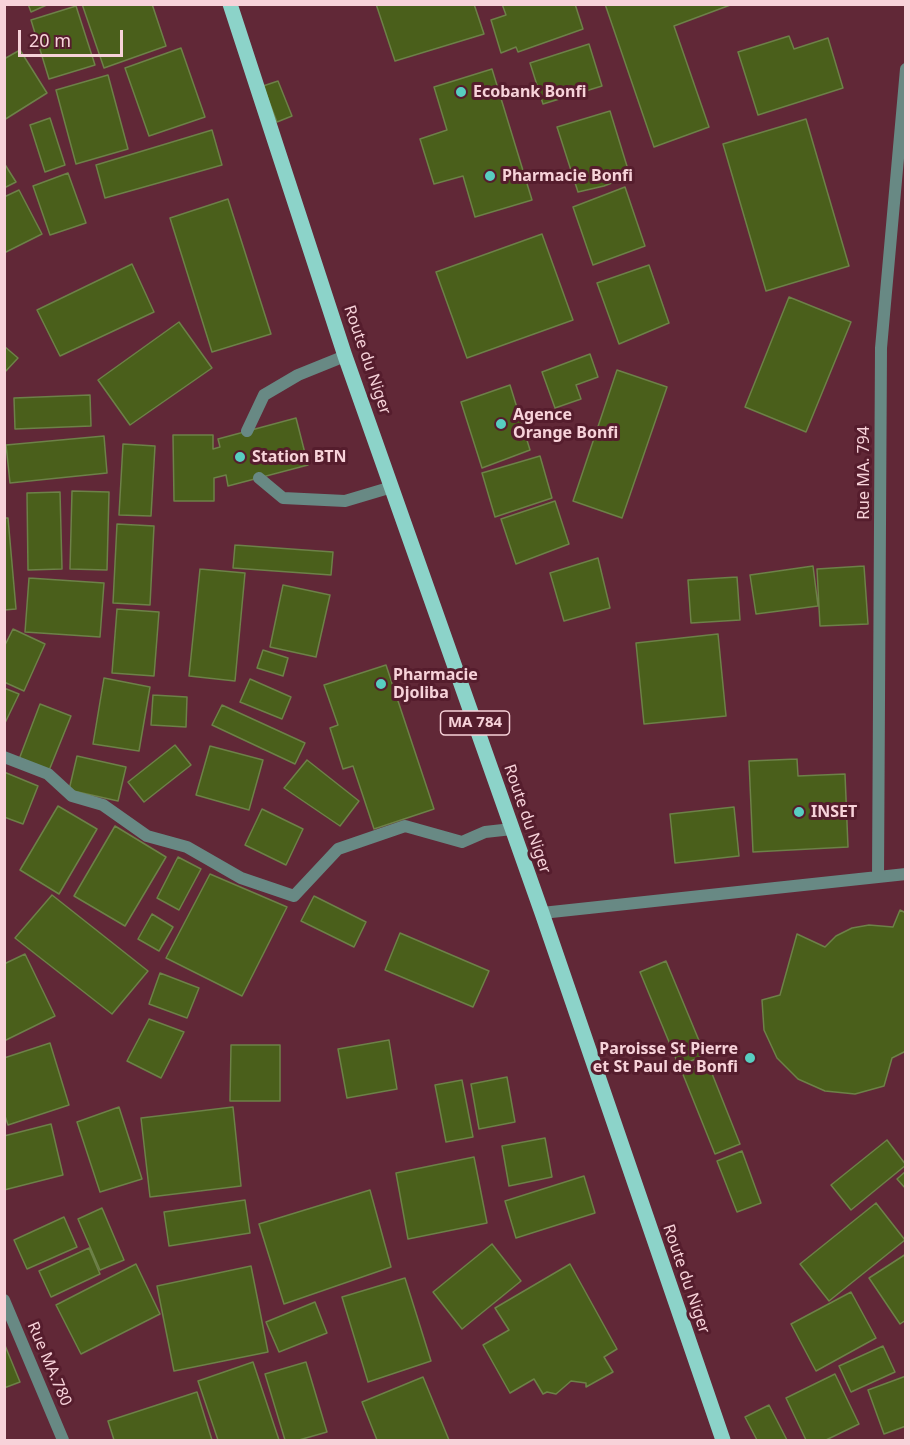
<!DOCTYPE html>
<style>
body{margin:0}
#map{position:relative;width:910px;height:1445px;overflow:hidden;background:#612837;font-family:"Noto Sans",sans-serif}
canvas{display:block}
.frame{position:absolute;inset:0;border:6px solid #f7d2d9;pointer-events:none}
.scale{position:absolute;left:18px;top:30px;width:105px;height:27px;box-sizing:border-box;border:3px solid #f7d2d9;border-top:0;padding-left:8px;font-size:18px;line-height:21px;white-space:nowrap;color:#f7d2d9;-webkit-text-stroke:4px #551d2d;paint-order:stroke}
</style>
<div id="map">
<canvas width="910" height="1445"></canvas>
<div class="frame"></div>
<div class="scale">20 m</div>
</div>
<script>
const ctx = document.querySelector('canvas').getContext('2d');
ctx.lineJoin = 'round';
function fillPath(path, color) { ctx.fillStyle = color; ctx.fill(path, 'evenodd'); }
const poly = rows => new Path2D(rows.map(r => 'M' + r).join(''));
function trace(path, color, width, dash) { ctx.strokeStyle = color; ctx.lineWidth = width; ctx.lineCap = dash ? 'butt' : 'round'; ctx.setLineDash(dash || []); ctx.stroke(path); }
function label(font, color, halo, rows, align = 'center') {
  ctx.font = font + ' "Noto Sans",sans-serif'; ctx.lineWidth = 6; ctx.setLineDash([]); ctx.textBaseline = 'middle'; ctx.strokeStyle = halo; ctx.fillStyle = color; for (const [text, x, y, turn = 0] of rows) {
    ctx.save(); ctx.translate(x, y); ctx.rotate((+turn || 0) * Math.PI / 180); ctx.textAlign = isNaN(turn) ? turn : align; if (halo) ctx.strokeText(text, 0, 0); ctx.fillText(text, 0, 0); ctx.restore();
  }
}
const building = poly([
 [28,4,49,4,31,12,28,4],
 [82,4,152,4,166,46,104,68,82,4],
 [376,4,474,4,484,34,395,61,376,4],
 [502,4,575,4,583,29,518,52,516,47,501,53,491,20,506,15,502,4],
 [605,4,733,4,674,26,709,127,654,147,605,4],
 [76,6,95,65,49,79,31,20,76,6],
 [789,36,794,49,828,38,843,88,758,115,738,52,789,36],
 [589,44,602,86,543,104,530,63,589,44],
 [181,48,205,117,149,136,125,68,181,48],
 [20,50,47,93,4,120,4,59,20,50],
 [492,69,532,200,475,217,463,176,434,184,420,139,447,130,434,87,492,69],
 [108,75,128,149,76,164,56,90,108,75],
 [278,81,292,116,277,122,263,86,278,81],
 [610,111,630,176,604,186,578,192,557,127,610,111],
 [50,118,65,165,45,172,30,125,50,118],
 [806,119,849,266,766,291,723,144,806,119],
 [212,130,222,165,105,198,96,165,212,130],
 [4,163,16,182,4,188,4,163],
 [68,173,86,223,50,235,33,186,68,173],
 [625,187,645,246,593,265,573,207,625,187],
 [19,190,42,234,4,253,4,197,19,190],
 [228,199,271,334,212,352,170,218,228,199],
 [542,234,573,320,467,358,436,272,542,234],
 [132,264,154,312,60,356,37,310,132,264],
 [649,265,669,323,619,344,597,283,649,265],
 [789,297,851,322,806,432,745,407,789,297],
 [179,322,212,368,130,425,98,380,179,322],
 [4,346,18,358,4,373,4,346],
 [590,354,598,377,576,385,581,399,555,408,542,372,590,354],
 [617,370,667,387,622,518,573,501,617,370],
 [510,385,530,450,482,468,461,402,510,385],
 [90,395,91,426,15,429,14,398,90,395],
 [296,418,308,465,228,486,226,475,214,478,214,501,174,501,173,435,213,435,213,449,220,447,218,439,296,418],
 [104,436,107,473,10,483,6,445,104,436],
 [123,444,155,446,151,516,119,515,123,444],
 [540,456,552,498,495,517,482,473,540,456],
 [72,491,109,492,107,570,70,569,72,491],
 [60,492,62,569,28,570,27,493,60,492],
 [555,501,569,544,516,564,501,519,555,501],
 [4,518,8,518,16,609,4,610,4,518],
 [117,524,154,526,150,605,113,603,117,524],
 [235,545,333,552,331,575,233,568,235,545],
 [598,558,610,608,564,621,550,573,598,558],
 [813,566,818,606,756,614,750,575,813,566],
 [864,566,868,624,820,626,817,569,864,566],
 [200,569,245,573,235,681,189,676,200,569],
 [737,577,740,620,691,623,688,580,737,577],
 [29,578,104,583,100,637,25,632,29,578],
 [283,585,330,595,316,657,270,647,283,585],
 [117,609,159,612,154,676,112,673,117,609],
 [13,629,45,644,24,691,4,682,4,647,13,629],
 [718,634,726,716,644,724,636,643,718,634],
 [263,650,288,658,283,676,257,668,263,650],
 [386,665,434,809,374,829,353,766,343,769,330,728,338,725,324,685,386,665],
 [104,678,150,687,139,751,93,744,104,678],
 [250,679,291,697,282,719,240,702,250,679],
 [4,688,19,694,4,725,4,688],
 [153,695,187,697,186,727,151,725,153,695],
 [40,704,71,716,48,773,18,762,40,704],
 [222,705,305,743,295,764,212,725,222,705],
 [175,745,191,765,144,802,128,782,175,745],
 [210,746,263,760,249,810,196,795,210,746],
 [77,756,126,767,118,801,69,790,77,756],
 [797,759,798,776,845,774,848,847,753,852,749,761,797,759],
 [307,760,359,801,340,826,284,788,307,760],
 [4,772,38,786,23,824,4,817,4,772],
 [58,806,97,829,59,894,20,870,58,806],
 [734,807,739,856,675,863,670,814,734,807],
 [262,809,303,829,286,865,245,845,262,809],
 [115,826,166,857,125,926,74,896,115,826],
 [178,857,201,869,179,910,157,898,178,857],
 [210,874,287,907,242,996,166,958,210,874],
 [52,895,148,971,112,1014,15,938,52,895],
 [314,896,366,922,354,947,301,921,314,896],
 [900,910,906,913,906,1051,892,1058,884,1086,855,1094,825,1091,798,1079,777,1058,764,1030,762,1000,780,995,797,934,825,947,836,936,852,928,869,925,893,927,900,910],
 [152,914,173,927,159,951,138,939,152,914],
 [400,933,489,971,473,1007,385,970,400,933],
 [25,954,55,1016,4,1041,4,964,25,954],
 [666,961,705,1055,679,1066,640,972,666,961],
 [160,973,199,988,187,1018,149,1004,160,973],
 [149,1019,184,1032,161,1078,127,1061,149,1019],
 [389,1040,397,1089,347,1098,338,1049,389,1040],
 [50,1043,69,1105,8,1125,4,1113,4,1058,50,1043],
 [231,1045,280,1045,280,1101,230,1101,231,1045],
 [707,1061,740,1144,715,1154,682,1072,707,1061],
 [507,1077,515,1122,479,1129,471,1084,507,1077],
 [462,1080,473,1137,446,1142,435,1085,462,1080],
 [119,1107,142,1179,100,1192,77,1122,119,1107],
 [233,1107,241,1186,150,1197,141,1118,233,1107],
 [51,1124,63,1175,4,1190,4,1136,51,1124],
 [545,1138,552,1177,509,1186,502,1146,545,1138],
 [887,1140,906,1165,851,1210,831,1185,887,1140],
 [742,1151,761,1203,737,1212,717,1161,742,1151],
 [474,1157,487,1223,408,1239,396,1173,474,1157],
 [906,1171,906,1189,897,1179,906,1171],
 [584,1176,595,1213,516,1238,505,1201,584,1176],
 [370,1190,391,1267,284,1304,259,1224,370,1190],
 [245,1200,250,1233,169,1246,164,1212,245,1200],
 [876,1203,905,1240,829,1301,800,1264,876,1203],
 [102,1208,124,1260,100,1270,78,1219,102,1208],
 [64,1217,77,1247,27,1269,14,1240,64,1217],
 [492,1244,521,1281,462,1329,433,1292,492,1244],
 [89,1248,100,1274,51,1297,39,1271,89,1248],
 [906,1254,906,1320,900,1324,869,1278,906,1254],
 [136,1264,160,1314,81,1354,56,1305,136,1264],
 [570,1264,617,1349,604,1357,613,1372,586,1387,586,1383,571,1381,556,1394,547,1392,543,1394,534,1379,510,1393,483,1345,509,1330,495,1308,570,1264],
 [251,1266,268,1352,174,1371,157,1286,251,1266],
 [405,1278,431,1361,368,1382,342,1297,405,1278],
 [851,1292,876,1338,816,1371,791,1324,851,1292],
 [315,1302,327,1333,279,1352,266,1322,315,1302],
 [4,1343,20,1382,4,1388,4,1343],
 [883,1346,895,1372,851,1392,839,1366,883,1346],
 [253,1362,279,1440,218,1440,198,1381,253,1362],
 [306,1362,327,1432,299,1440,285,1440,265,1374,306,1362],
 [835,1374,859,1424,826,1440,806,1440,786,1398,835,1374],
 [906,1376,906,1426,884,1434,868,1390,906,1376],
 [423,1377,449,1440,377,1440,362,1402,423,1377],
 [197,1392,212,1440,114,1440,108,1421,197,1392],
 [769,1405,787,1440,757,1440,745,1417,769,1405]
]);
fillPath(building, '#4a5f1b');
trace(building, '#6d8148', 1.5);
trace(poly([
 [247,431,264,395,298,375,345,356],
 [259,478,283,498,345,501,392,487],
 [4,757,48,774,72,796,103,805,147,836,187,847,241,878,294,896,338,849,405,826,462,842,485,832,512,829]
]), '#688984', 12);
trace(poly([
 [878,877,881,348,906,69],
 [542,913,906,874],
 [4,1300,63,1440]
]), '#688984', 12);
trace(poly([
 [230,4,345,356,542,913,723,1440]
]), '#8cd3c9', 15);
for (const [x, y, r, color] of [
 [461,92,6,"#58cec1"],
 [490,176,6,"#58cec1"],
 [501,424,6,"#58cec1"],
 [240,457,6,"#58cec1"],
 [381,684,6,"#58cec1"],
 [799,812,6,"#58cec1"],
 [750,1058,6,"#58cec1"]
]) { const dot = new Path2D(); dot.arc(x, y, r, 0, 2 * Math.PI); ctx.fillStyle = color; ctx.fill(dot); trace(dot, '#551d2d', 2); }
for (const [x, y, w] of [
 [475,723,69]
]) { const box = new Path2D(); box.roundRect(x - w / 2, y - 12, w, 24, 4.5); ctx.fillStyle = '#551d2d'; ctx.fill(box); trace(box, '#f7d2d9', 1.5); }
label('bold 15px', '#f7d2d9', null, [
 ["MA 784",475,723]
]);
label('bold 16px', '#f7d2d9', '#551d2d', [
 ["Ecobank Bonfi",473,92],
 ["Pharmacie Bonfi",502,176],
 ["Agence",513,415],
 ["Orange Bonfi",513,433],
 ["Station BTN",252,457],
 ["Pharmacie",393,675],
 ["Djoliba",393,693],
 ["INSET",811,812],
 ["Paroisse St Pierre",738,1049,"right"],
 ["et St Paul de Bonfi",738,1067,"right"]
], 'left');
label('16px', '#f7d2d9', '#551d2d', [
 ["Route du Niger",367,360,71],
 ["Rue MA. 794",864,473,-90],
 ["Route du Niger",527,819,71],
 ["Route du Niger",686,1279,71],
 ["Rue MA.780",49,1364,67]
]);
</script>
